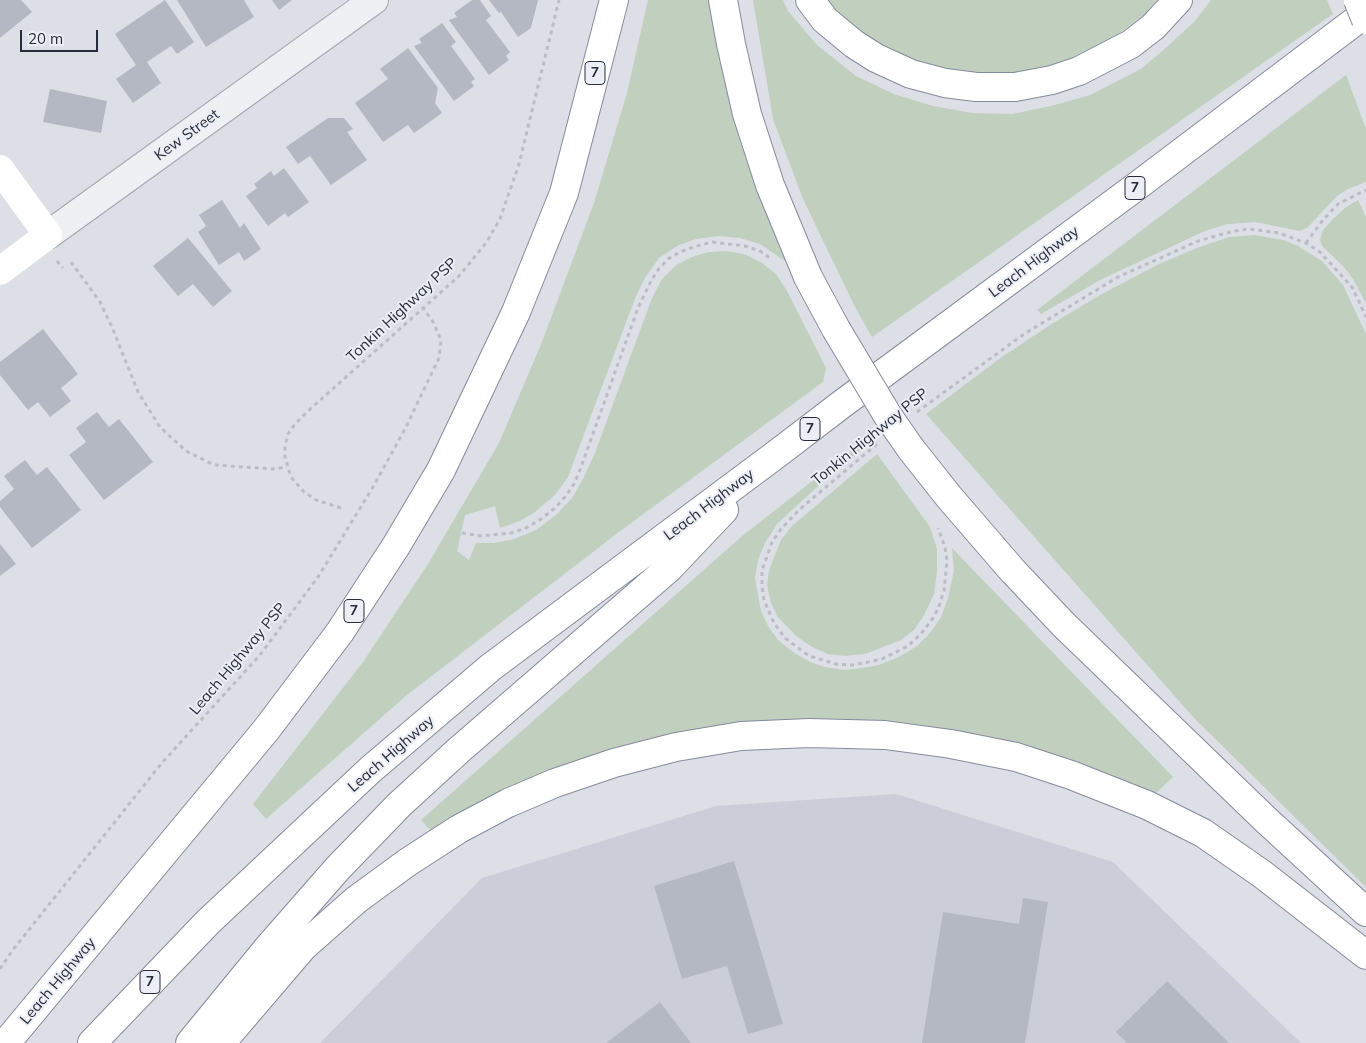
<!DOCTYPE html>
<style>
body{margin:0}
#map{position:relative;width:1366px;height:1043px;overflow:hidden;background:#dcdfe6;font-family:Mulish,sans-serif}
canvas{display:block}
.scale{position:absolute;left:20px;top:30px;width:78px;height:22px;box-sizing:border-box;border:2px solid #272c3c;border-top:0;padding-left:6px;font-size:15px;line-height:18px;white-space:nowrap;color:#272c3c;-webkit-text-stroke:4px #ebeef4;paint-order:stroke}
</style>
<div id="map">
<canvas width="1366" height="1043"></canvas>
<div class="scale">20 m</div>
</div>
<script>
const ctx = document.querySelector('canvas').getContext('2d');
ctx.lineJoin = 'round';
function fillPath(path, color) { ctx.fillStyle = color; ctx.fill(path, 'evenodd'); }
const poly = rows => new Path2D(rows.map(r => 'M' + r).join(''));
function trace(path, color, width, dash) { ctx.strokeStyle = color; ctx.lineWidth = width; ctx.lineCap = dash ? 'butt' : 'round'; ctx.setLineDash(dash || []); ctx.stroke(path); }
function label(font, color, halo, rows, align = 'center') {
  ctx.font = font + ' Mulish,sans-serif'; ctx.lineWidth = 4; ctx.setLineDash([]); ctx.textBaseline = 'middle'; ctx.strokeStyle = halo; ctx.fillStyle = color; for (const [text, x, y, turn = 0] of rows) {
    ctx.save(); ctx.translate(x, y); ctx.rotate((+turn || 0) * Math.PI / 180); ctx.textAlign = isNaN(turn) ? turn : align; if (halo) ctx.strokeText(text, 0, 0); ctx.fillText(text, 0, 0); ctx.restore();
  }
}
fillPath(poly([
 [896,794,1113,862,1301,1043,320,1043,482,878,716,806]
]), '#cbced8');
fillPath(poly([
 [648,0,710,0,788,259,785,261,760,244,740,238,718,236,696,239,679,245,659,258,645,278,636,296,568,477,555,495,535,512,520,521,500,528,495,506,465,515,457,551,469,560,476,543,495,543,514,539,536,530,556,515,572,498,583,479,595,453,652,298,662,279,676,265,692,257,709,252,725,251,744,254,762,263,776,274,787,291,826,368,823,382,619,532,407,695,266,819,253,804,363,662,428,564,499,443,542,342,594,203,627,93],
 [753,0,783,0,788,11,817,45,856,76,894,94,933,106,972,113,1012,114,1051,106,1090,95,1141,69,1168,46,1195,21,1211,0,1327,0,1333,14,872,337,855,307,803,199,773,119],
 [825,0,1157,0,1144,15,1111,39,1074,58,1031,71,1001,75,972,74,942,69,903,57,869,41,832,10],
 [1346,75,1366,129,1366,182,1348,189,1337,196,1307,228,1300,231,1255,222,1228,224,1205,231,1102,279,1041,314,1037,310],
 [1358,200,1366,217,1366,303,1353,279,1344,267,1322,246,1320,240,1323,230,1334,218,1345,208],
 [1255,235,1283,240,1298,246,1322,261,1343,285,1366,334,1366,887,1194,718,926,414,999,359,1050,325,1100,295,1159,264,1197,248,1229,237],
 [866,439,869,443,829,476,777,524,765,543,758,560,755,578,761,611,768,626,778,640,793,652,810,662,825,667,844,670,862,668,879,665,899,657,917,646,930,633,941,617,948,598,954,571,952,548,1173,777,1156,793,1073,760,991,738,915,724,843,720,781,721,713,727,647,739,586,757,539,774,484,800,430,830,421,820,741,537],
 [877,454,930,527,937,549,937,572,934,594,924,615,914,630,901,640,865,654,845,656,828,654,812,647,796,636,777,616,771,603,767,585,769,570,781,540,792,526]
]), '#c0cfbe');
fillPath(poly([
 [0,0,21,0,32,12,0,38],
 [165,0,194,42,177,54,171,46,147,62,161,83,133,103,116,79,136,65,115,34],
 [177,0,244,0,254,17,206,47],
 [272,0,292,0,279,10],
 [472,0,480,0,491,16,486,20,510,52,506,56,509,60,489,75,449,20,457,17,454,13],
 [489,0,538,0,531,28,518,37,501,12,499,13],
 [442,23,456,42,451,46,475,79,471,82,474,86,454,101,414,46,422,43,419,39],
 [408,48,438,88,435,103,442,113,414,133,408,125,383,142,355,103,388,79,380,69],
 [50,89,107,101,101,133,43,122],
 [328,118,344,118,353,129,347,132,367,160,331,185,310,156,298,164,286,147],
 [284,168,309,202,288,217,285,213,268,226,246,196,257,188,254,184,271,171,274,176],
 [222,200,240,228,244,223,261,249,244,261,239,252,219,265,198,232,206,226,199,215],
 [188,238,232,291,213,307,193,284,178,296,153,266],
 [43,329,78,374,61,388,71,401,50,417,38,402,28,410,0,375,0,362],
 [97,412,109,427,119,419,153,462,104,500,69,455,86,442,76,428],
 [25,460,37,475,47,467,81,510,32,548,0,507,0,501,14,489,4,476],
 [0,544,16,564,0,576],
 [734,861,783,1024,748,1034,727,966,682,979,654,886],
 [1023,898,1048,902,1025,1043,922,1043,943,912,1019,924],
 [1167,981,1229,1043,1127,1043,1116,1032],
 [660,1002,691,1043,606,1043]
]), '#b4b8c2');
const street = poly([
 [48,235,374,0]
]);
const highway = poly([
 [723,0,731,44,747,114,770,185,808,277,836,329],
 [810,0,825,20,854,44,876,58,911,74,945,83,976,87,1015,87,1052,80,1079,71,1131,44,1153,27,1178,0],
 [911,449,949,497,1012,570,1064,625,1265,819,1366,912],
 [6,1043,266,730,340,632,396,546,441,470,516,312,564,193,614,0],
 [92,1043,208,922,370,770,491,667,778,453,842,404,1137,186,1366,13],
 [190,1043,267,949,338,868,399,805,459,750,668,569,724,510],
 [221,1043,303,947,356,900,408,862,459,829,508,803,555,783,614,763,676,747,741,736,809,733,885,735,951,744,1016,757,1071,775,1147,805,1203,833,1262,874,1366,955]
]);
trace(street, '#a2a6b0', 30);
trace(highway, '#848b9c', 30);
trace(poly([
 [1306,243,1323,220,1338,204,1366,190],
 [57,261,63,268],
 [71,262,100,302,112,327,138,392,160,427,186,451,214,465,273,469,287,467],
 [917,412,1024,334,1118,277,1198,241,1234,231,1249,229,1279,233,1306,243,1320,252,1352,287,1366,317],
 [877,444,800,509,781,529,772,542,762,570,762,586,764,600,774,623,785,638,809,656,836,664,852,665,868,662,882,659,908,646,921,634,931,621,938,609,944,591,947,561,945,547,938,528],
 [341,508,316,500,304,492,291,477,285,457,285,446,288,434,295,424,308,411,459,276,486,243,500,219,519,164,559,0],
 [462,533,481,536,511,533,526,528,541,519,555,508,565,497,574,484,580,470,638,308,651,281,658,270,668,259,680,252,696,246,713,242,745,246,760,251,771,259],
 [0,969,12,951,161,764,260,655,318,577,373,487,405,429,439,358,441,340,433,322,423,308]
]), '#bbbdc4', 3, [4, 4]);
trace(street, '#eff0f4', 28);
trace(poly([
 [0,169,48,235,0,271]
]), '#fff', 28);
trace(highway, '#fff', 28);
const highwayBridge = poly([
 [1358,0,1366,20],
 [836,329,888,416,911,449]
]);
trace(highwayBridge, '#848b9c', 30, []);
trace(highwayBridge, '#fff', 28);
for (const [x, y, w] of [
 [595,73,20],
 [1135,188,20],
 [810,429,20],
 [354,611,20],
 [150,982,20]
]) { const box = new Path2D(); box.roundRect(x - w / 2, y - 11.5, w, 23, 4); ctx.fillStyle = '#ebeef4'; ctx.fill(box); trace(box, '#272c3c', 1); }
label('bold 14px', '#272c3c', null, [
 ["7",595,73],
 ["7",1135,188],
 ["7",810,429],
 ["7",354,611],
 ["7",150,982]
]);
label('15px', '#272c3c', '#ebeef4', [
 ["Kew Street",187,135,-36],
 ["Leach Highway",1034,262,-37],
 ["Tonkin Highway PSP",402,310,-43],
 ["Tonkin Highway PSP",870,437,-39],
 ["Leach Highway",709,505,-37],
 ["Leach Highway PSP",238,659,-50],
 ["Leach Highway",391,754,-41],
 ["Leach Highway",58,981,-50]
]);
</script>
